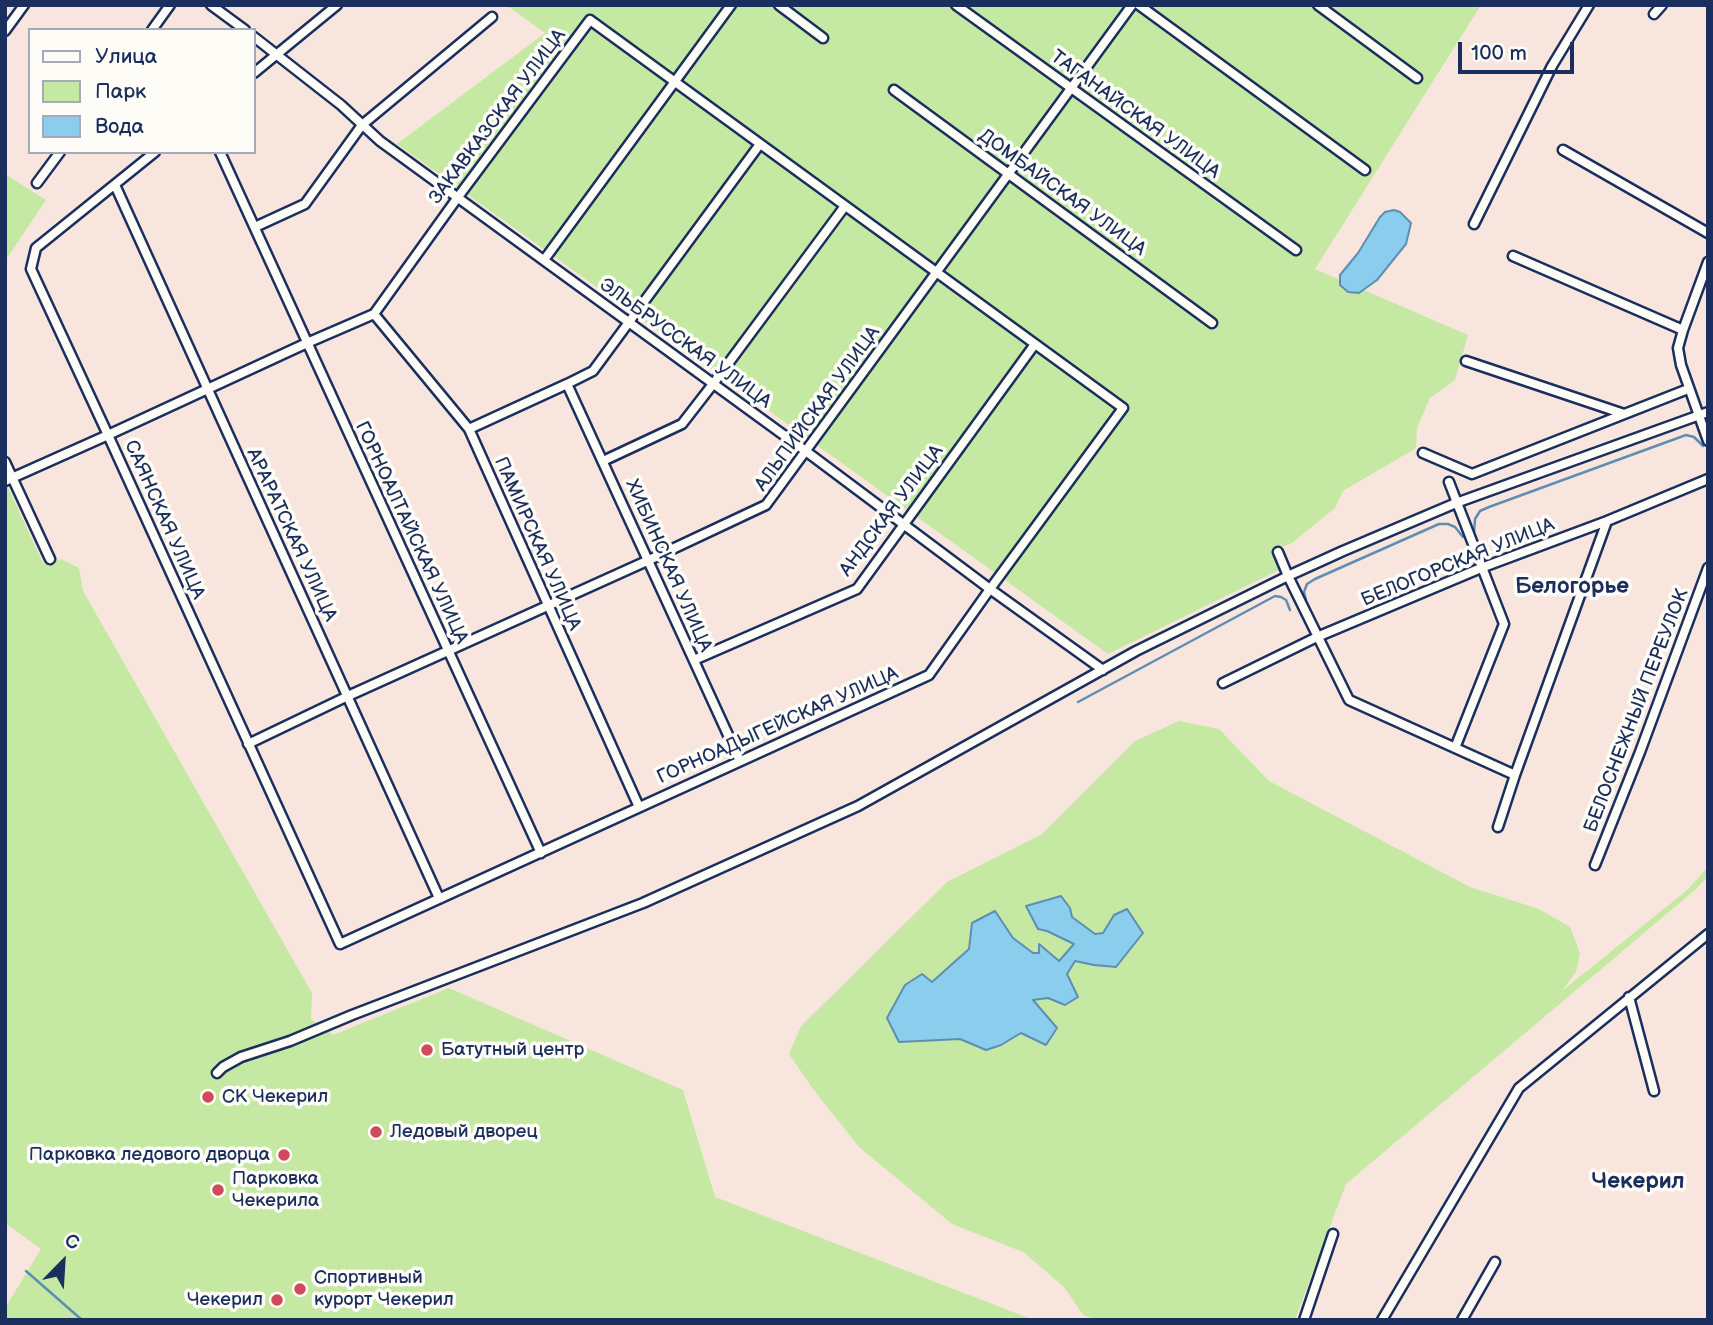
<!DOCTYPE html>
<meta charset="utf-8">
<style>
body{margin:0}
#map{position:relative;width:1713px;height:1325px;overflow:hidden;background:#f8e6de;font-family:"Balsamiq Sans",sans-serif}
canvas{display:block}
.frame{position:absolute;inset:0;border:7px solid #1b2f5e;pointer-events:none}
.legend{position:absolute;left:28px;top:28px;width:228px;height:126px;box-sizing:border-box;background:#fdfcf7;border:2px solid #a3aaba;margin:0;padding:9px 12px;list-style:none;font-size:21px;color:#1b2f5e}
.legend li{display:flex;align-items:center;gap:14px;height:35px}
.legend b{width:35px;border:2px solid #a3aaba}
.north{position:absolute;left:28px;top:1227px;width:70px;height:70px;-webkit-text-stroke:5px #fdfcf7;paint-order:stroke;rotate:24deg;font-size:19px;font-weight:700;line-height:28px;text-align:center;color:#1b2f5e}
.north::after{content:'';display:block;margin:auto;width:24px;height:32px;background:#1b2f5e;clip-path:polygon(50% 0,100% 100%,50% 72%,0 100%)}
.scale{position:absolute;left:1458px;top:42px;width:116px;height:32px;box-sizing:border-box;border:4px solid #1b2f5e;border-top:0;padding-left:9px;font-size:21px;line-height:24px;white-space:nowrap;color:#1b2f5e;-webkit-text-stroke:5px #fdfcf7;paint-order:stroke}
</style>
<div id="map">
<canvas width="1713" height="1325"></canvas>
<div class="frame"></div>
<ul class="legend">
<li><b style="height:9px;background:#fdfcf7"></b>Улица</li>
<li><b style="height:19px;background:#c5e9a3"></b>Парк</li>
<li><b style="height:19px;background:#8bcdec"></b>Вода</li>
</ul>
<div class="north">С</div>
<div class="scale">100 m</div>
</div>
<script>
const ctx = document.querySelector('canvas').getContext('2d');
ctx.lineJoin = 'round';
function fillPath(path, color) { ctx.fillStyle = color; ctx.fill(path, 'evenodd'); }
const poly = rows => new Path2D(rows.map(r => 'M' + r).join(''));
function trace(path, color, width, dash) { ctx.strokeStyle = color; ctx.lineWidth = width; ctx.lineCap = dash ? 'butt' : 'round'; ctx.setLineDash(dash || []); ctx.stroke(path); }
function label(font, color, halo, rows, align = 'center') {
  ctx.font = font + ' "Balsamiq Sans",sans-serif'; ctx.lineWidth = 7; ctx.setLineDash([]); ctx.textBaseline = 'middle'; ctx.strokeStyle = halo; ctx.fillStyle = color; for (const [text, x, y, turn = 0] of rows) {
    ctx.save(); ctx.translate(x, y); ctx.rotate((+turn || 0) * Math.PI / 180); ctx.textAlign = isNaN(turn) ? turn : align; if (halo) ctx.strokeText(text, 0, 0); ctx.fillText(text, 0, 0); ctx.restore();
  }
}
fillPath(poly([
 [506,5,1481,5,1315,269,1468,335,1455,380,1430,398,1417,428,1416,448,1343,491,1335,508,1292,543,1282,547,1283,560,1279,570,1108,654,397,144,545,33],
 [5,174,46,200,5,261],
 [5,481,44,565,61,559,79,568,83,591,312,993,311,1019,333,1035,449,988,683,1090,715,1197,1034,1320,5,1320,5,1308,41,1249,5,1223],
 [1179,721,1219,729,1269,781,1470,887,1539,909,1570,927,1580,953,1576,972,1562,991,1686,891,1708,867,1708,876,1695,890,1346,1184,1295,1320,1098,1320,1083,1315,1064,1287,1023,1252,952,1224,859,1147,813,1089,789,1054,801,1026,947,882,1042,834,1135,741]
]), '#c5e9a3');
const water = poly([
 [1394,210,1400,212,1411,223,1406,244,1377,280,1359,293,1348,292,1340,285,1340,275,1358,253,1380,217,1385,212,1394,210],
 [1061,896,1070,908,1072,917,1095,934,1103,933,1114,915,1127,909,1143,933,1116,967,1094,965,1075,961,1067,974,1078,997,1065,1005,1048,998,1033,1000,1057,1028,1046,1045,1021,1033,1001,1045,986,1050,960,1039,899,1042,887,1018,905,985,922,974,932,982,969,949,972,923,995,911,1013,938,1033,953,1039,953,1039,944,1059,961,1074,944,1047,931,1038,929,1026,906,1061,896]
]);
fillPath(water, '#8bcdec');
trace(water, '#5e8eb3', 2);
trace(poly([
 [1474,533,1475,519,1480,511,1489,507,1686,435,1694,437,1703,446],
 [1306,600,1304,592,1307,584,1315,579,1439,524,1448,524,1455,527,1463,537],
 [1078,702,1275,596,1281,597,1286,600,1290,610],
 [26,1271,82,1320]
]), '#5e8eb3', 2.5);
const minor = poly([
 [211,5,245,30],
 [779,5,823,38],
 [956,5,1296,250],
 [1139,5,1365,170],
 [1318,5,1417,78],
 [1654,14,1662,5],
 [152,30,170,5],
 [5,31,24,5],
 [254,37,341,105,380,141,807,452,990,589,1103,670],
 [254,73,337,5],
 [894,90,1212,323],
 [1563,150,1708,233],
 [220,152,541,853],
 [37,183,60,152],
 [115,185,439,898],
 [1474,224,1552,66,1589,5],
 [255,227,305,204,362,125,492,17],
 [1513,256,1683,330],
 [544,260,731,5],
 [1708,262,1683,330,1678,348,1681,365,1708,441],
 [374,314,469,429,639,807],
 [1466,361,1624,414],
 [567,384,740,761],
 [469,429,567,384,593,371,760,144],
 [1423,453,1472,474,1688,389],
 [603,461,682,424,713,384,845,206],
 [5,462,50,559],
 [5,481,108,435,307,343,374,314,458,197,590,20,1123,408,990,589,929,675,340,944,108,435,31,269,36,248,155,152],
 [1449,482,1504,624,1455,748],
 [1278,552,1288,576,1349,700,1515,775],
 [694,660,857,589,1035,344],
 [1223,683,1317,637,1481,568,1607,521,1708,479],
 [248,744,348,696,649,560,766,505,1132,5],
 [1498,827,1515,775,1607,521],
 [1595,865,1640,752,1708,568],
 [1629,997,1654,1091],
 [217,1073,223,1067,241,1057,290,1041,352,1015,643,903,858,806,1136,651,1288,576,1343,551,1456,503,1708,412],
 [1304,1320,1333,1234],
 [1382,1320,1519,1088,1708,934],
 [1462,1320,1495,1262]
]);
trace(minor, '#1b2f5e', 13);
trace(minor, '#fdfcf7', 8);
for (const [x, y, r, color] of [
 [427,1050,7,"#d1495b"],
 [208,1097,7,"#d1495b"],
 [376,1132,7,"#d1495b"],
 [284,1155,7,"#d1495b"],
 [218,1190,7,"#d1495b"],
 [300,1289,7,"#d1495b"],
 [277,1300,7,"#d1495b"]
]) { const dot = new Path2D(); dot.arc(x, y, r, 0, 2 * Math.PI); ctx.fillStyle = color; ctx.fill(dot); trace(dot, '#fdfcf7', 2.5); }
label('19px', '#1b2f5e', '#fdfcf7', [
 ["ТАГАНАЙСКАЯ УЛИЦА",1135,115,36],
 ["ЗАКАВКАЗСКАЯ УЛИЦА",498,117,-53],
 ["ДОМБАЙСКАЯ УЛИЦА",1062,193,36],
 ["ЭЛЬБРУССКАЯ УЛИЦА",685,344,36],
 ["АЛЬПИЙСКАЯ УЛИЦА",818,409,-54],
 ["АНДСКАЯ УЛИЦА",892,511,-53],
 ["САЯНСКАЯ УЛИЦА",164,520,66],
 ["ГОРНОАЛТАЙСКАЯ УЛИЦА",411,533,65],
 ["АРАРАТСКАЯ УЛИЦА",291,535,65],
 ["ПАМИРСКАЯ УЛИЦА",537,544,66],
 ["БЕЛОГОРСКАЯ УЛИЦА",1458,563,-22],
 ["ХИБИНСКАЯ УЛИЦА",668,566,66],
 ["БЕЛОСНЕЖНЫЙ ПЕРЕУЛОК",1637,711,-69],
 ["ГОРНОАДЫГЕЙСКАЯ УЛИЦА",778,726,-24]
]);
label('19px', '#1b2f5e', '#fdfcf7', [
 ["Батутный центр",441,1050],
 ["СК Чекерил",222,1097],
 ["Ледовый дворец",390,1132],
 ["Парковка ледового дворца",270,1155,"right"],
 ["Парковка",232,1179],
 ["Чекерила",232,1201],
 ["Спортивный",314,1278],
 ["курорт Чекерил",314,1300],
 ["Чекерил",263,1300,"right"]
], 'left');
label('bold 23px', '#1b2f5e', '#fdfcf7', [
 ["Белогорье",1572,587],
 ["Чекерил",1638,1182]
]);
</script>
